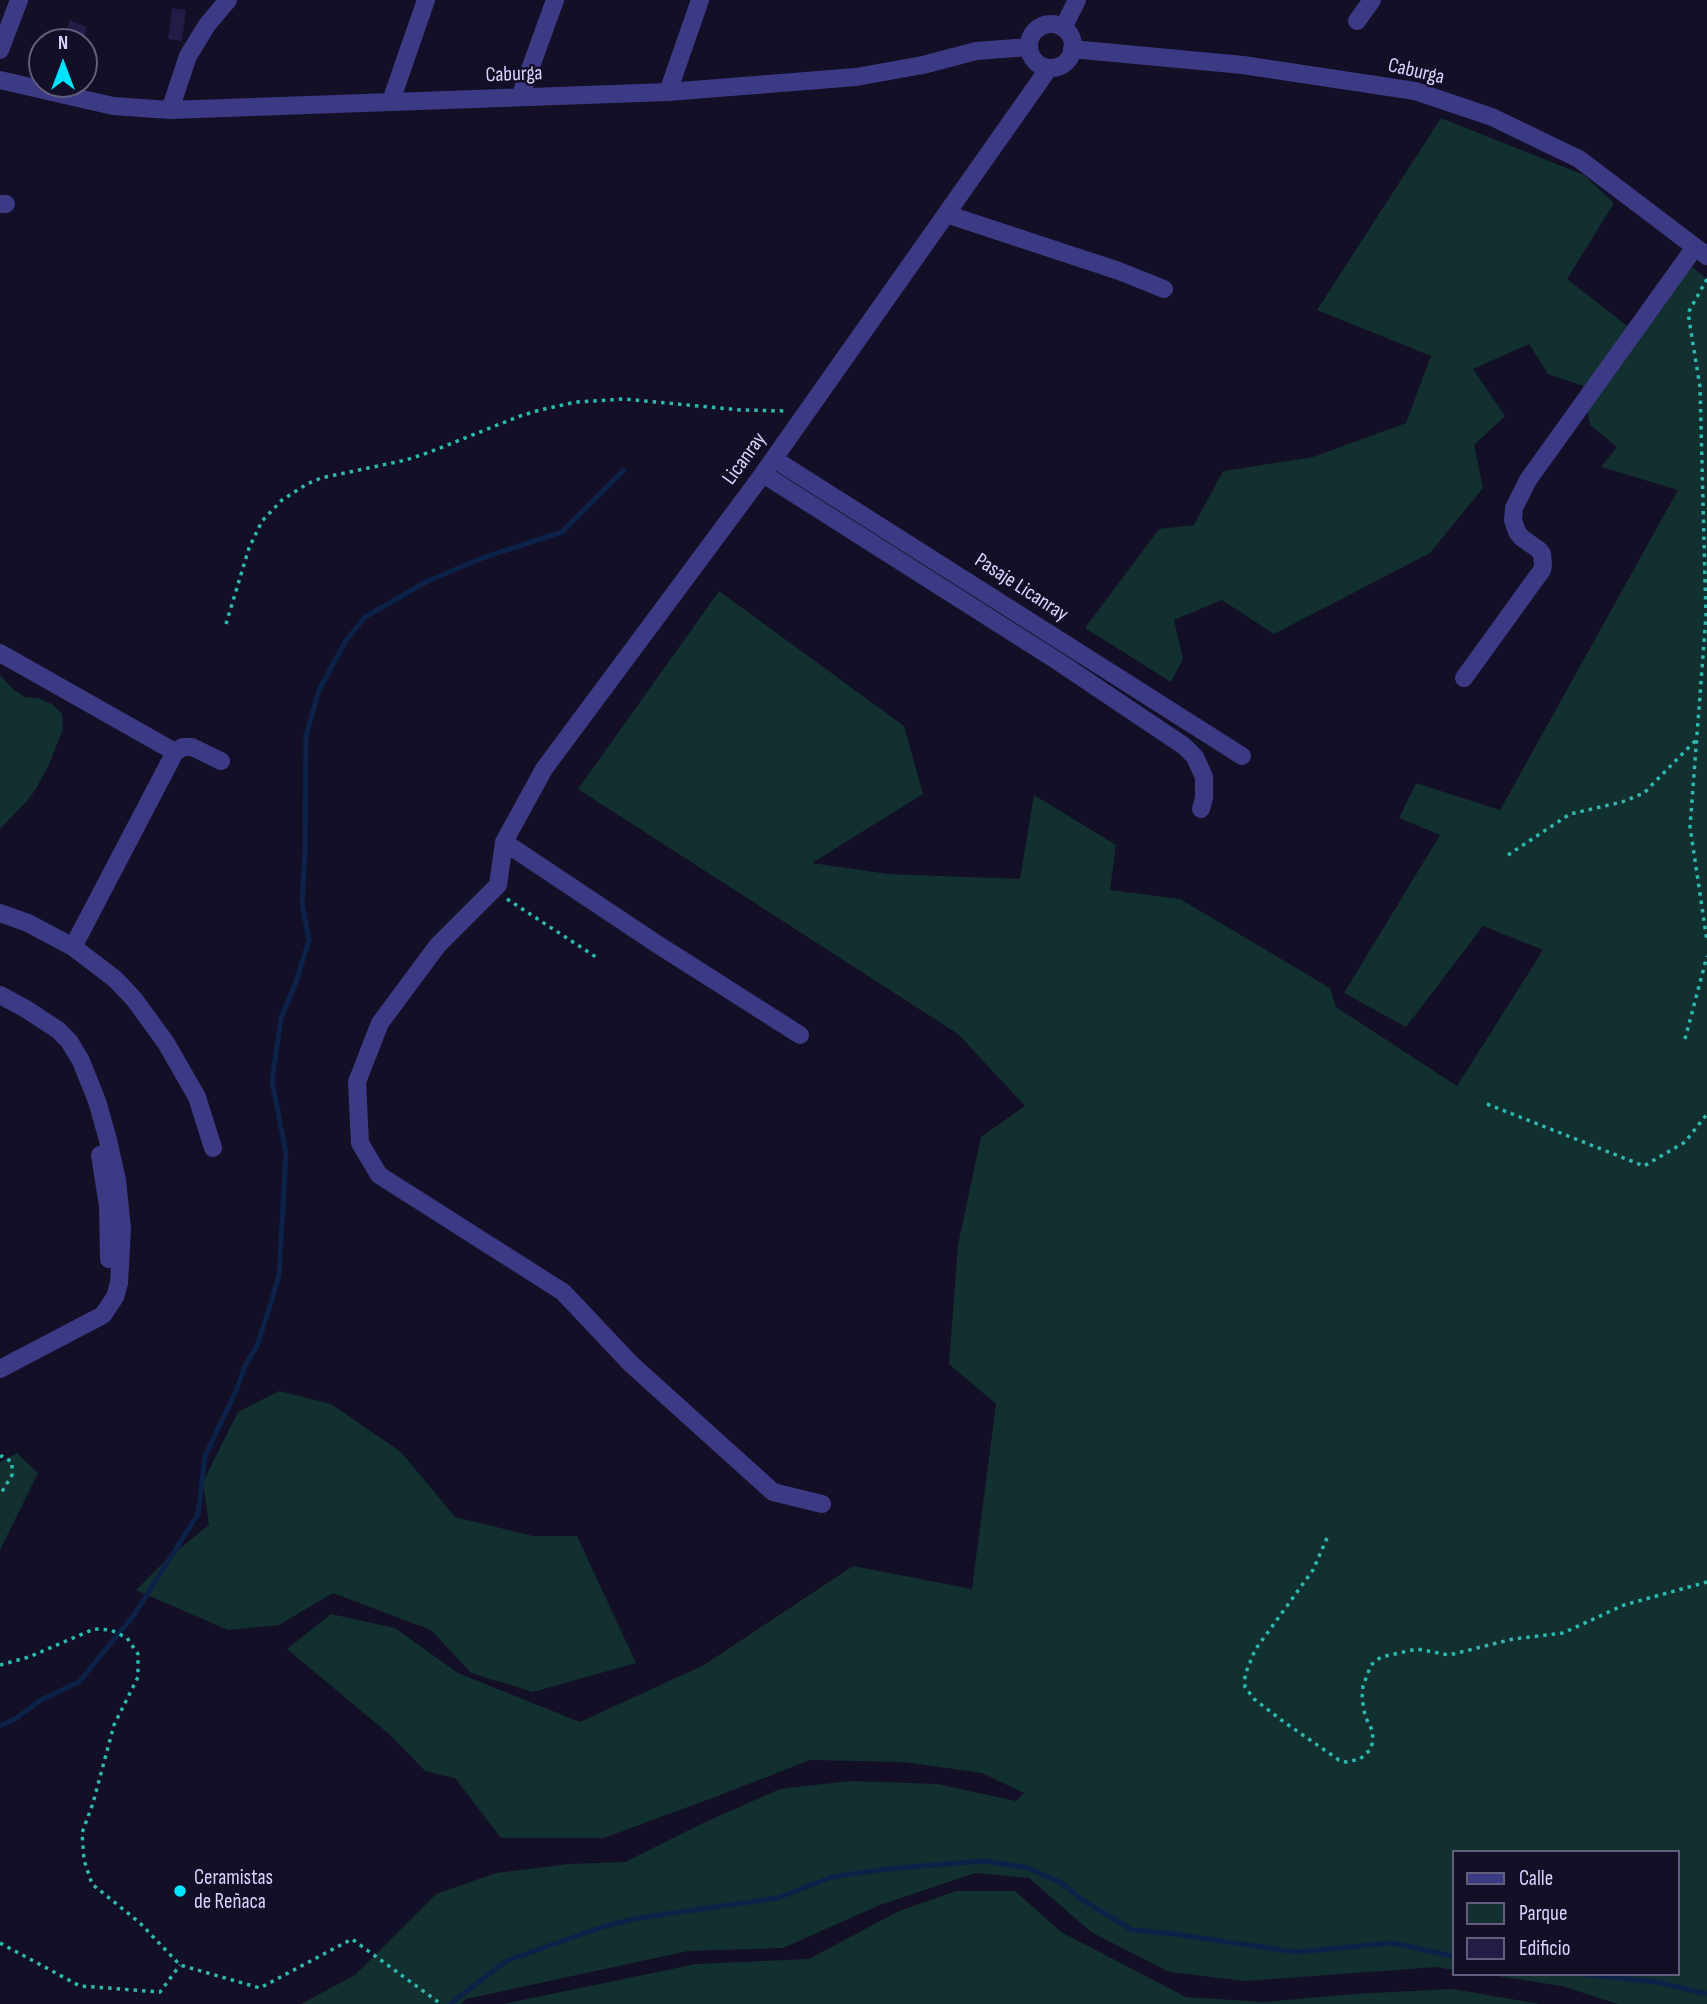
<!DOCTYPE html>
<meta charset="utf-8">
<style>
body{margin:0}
#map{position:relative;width:1707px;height:2004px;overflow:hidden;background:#130f26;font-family:"Sofia Sans Condensed",sans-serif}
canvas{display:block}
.legend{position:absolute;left:1452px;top:1850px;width:228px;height:126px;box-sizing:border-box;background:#130f26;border:2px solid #625e7d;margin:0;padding:9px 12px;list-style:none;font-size:21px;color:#d9d4ff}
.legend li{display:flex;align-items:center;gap:14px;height:35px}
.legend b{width:35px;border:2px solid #625e7d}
.north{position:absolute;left:28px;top:28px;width:70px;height:70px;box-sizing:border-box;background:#130f26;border:2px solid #625e7d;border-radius:50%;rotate:0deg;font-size:19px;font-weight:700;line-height:28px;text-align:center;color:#d9d4ff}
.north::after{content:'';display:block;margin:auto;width:24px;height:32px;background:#00e5ff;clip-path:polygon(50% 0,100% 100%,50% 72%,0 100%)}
</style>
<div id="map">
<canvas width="1707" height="2004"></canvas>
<ul class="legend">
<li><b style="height:9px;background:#3d3a85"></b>Calle</li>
<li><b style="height:19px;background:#12302f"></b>Parque</li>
<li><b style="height:19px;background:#241b47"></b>Edificio</li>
</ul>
<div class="north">N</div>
</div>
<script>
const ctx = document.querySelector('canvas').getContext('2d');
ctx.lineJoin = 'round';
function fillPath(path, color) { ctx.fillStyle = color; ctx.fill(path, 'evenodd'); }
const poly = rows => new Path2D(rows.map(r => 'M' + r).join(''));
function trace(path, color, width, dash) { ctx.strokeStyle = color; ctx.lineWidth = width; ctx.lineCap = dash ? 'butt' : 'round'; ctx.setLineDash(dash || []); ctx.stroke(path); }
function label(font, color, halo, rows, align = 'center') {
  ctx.font = font + ' "Sofia Sans Condensed",sans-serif'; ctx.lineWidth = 5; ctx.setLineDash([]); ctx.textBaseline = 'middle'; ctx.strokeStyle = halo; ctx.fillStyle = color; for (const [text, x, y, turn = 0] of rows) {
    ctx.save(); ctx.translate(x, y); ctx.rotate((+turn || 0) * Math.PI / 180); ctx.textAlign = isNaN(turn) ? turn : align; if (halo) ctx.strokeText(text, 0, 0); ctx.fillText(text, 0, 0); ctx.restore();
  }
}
fillPath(poly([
 [1441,118,1584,175,1614,203,1567,279,1635,332,1689,264,1707,279,1707,2004,1618,2004,1562,1986,1484,1974,1677,1974,1677,1852,1453,1852,1453,1970,1437,1967,1245,1981,1169,1972,1091,1932,1029,1878,975,1873,880,1905,783,1948,688,1951,466,1999,461,2004,301,2004,355,1975,436,1894,496,1873,569,1864,625,1862,701,1824,780,1789,850,1781,937,1784,1016,1801,1024,1793,982,1773,904,1762,810,1760,715,1797,604,1838,501,1838,455,1778,425,1771,390,1735,287,1649,331,1614,395,1628,458,1673,580,1722,704,1665,853,1566,972,1589,996,1404,949,1364,958,1245,981,1137,1025,1106,958,1034,578,789,719,591,904,726,923,794,812,863,888,874,1020,879,1034,795,1116,845,1110,890,1180,899,1330,988,1336,1007,1457,1086,1543,950,1483,926,1406,1027,1344,993,1440,835,1399,818,1416,783,1500,810,1678,490,1601,467,1617,447,1590,425,1583,386,1548,374,1529,344,1473,369,1505,416,1474,445,1483,488,1430,553,1274,634,1222,600,1174,620,1183,659,1171,682,1085,628,1159,529,1194,525,1223,471,1313,457,1406,423,1431,356,1317,310],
 [0,675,13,689,25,697,38,698,52,704,62,714,63,729,50,762,36,789,27,801,0,829],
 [279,1391,331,1404,401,1452,455,1517,533,1536,577,1536,636,1663,533,1692,471,1673,431,1630,333,1593,279,1625,228,1630,136,1590,168,1558,209,1525,203,1482,238,1412],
 [17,1453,38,1473,0,1550,0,1462],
 [956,1891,1015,1891,1061,1932,1186,1997,1264,2002,1353,1994,1453,1989,1540,2004,503,2004,696,1964,809,1959,899,1911]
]), '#12302f');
trace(poly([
 [0,1726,15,1719,41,1700,79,1682,134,1615,198,1514,205,1456,236,1391,245,1366,257,1346,270,1306,279,1275,286,1153,272,1081,281,1018,296,982,309,940,302,903,305,851,306,736,319,690,345,642,365,617,426,582,456,569,485,557,562,532,624,470],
 [1581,1974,1657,1982,1707,1994],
 [450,2004,506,1961,602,1927,633,1919,777,1898,832,1877,886,1869,983,1861,1025,1867,1062,1883,1081,1899,1132,1930,1174,1934,1296,1952,1392,1943,1453,1956]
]), '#0c2248', 5);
fillPath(poly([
 [172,8,186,10,182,41,168,39],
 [70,20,87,27,82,42,62,42]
]), '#241b47');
trace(poly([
 [1707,279,1688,313,1700,387,1706,616,1690,827,1707,941],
 [226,624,249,548,262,521,282,500,307,484,321,478,406,460,430,452,520,416,540,410,576,402,624,399,741,410,787,411],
 [1508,855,1570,814,1622,802,1644,793,1695,741],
 [507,899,596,957],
 [1685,1039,1707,956],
 [1487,1104,1644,1166,1685,1142,1707,1114],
 [0,1457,2,1456,12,1462,12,1475,0,1495],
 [1327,1538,1313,1570,1255,1650,1245,1675,1245,1687,1254,1699,1284,1722,1339,1760,1346,1762,1360,1759,1370,1750,1372,1744,1373,1732,1365,1716,1362,1698,1363,1686,1371,1665,1381,1657,1417,1649,1449,1655,1513,1639,1563,1633,1624,1605,1707,1582],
 [0,1665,29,1657,94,1629,111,1630,127,1638,138,1654,138,1677,114,1725,93,1803,82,1833,84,1860,92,1884,140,1923,180,1965,260,1988,352,1939,441,2004],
 [0,1943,80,1986,160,1992,180,1965]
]), '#2fb8b0', 3.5, [3.5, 5]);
trace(poly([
 [1357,21,1372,0],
 '1029 46a22 22 0 1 1 44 0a22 22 0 1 1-44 0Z',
 [1063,28,1077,0],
 [1072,49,1243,65,1415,91,1492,117,1579,159,1707,256],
 [0,50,19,0],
 [0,80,113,106,170,110,668,92,856,77,923,65,976,51,1029,47],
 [668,92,700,0],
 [520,97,555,0],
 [391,101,426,0],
 [170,110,188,56,207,25,228,0],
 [0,204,6,204],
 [946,214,1119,271,1164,289],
 [774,459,1242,756],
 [763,474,1059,662,1184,746,1195,757,1204,777,1204,798,1201,809],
 [0,653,175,752],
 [1464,678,1542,570,1543,565,1542,554,1539,550,1522,538,1517,532,1513,520,1514,508,1528,480,1695,247],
 [504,842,657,944,800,1035],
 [0,913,28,923,73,947,115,979,134,999,166,1043,197,1097,213,1148],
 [73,947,175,752,183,747,192,747,221,761],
 [0,995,26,1009,58,1030,69,1041,81,1061,97,1101,108,1140,117,1180,122,1229,119,1283,115,1297,103,1315,0,1369],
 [100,1155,108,1206,109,1259],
 [822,1504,773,1492,631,1364,563,1292,379,1175,360,1143,357,1082,380,1023,438,945,498,885,504,842,544,769,763,474,1049,68]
]), '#3d3a85', 18);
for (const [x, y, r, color] of [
 [180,1891,7,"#00e5ff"]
]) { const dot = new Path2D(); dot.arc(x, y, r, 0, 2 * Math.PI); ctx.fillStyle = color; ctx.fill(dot); trace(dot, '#130f26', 2.5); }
label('21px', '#d9d4ff', '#130f26', [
 ["Caburga",1416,72,13],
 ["Caburga",514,75,-2],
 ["Licanray",745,459,-54],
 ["Pasaje Licanray",1021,588,33]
]);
label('21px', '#d9d4ff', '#130f26', [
 ["Ceramistas",194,1879],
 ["de Reñaca",194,1903]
], 'left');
</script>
